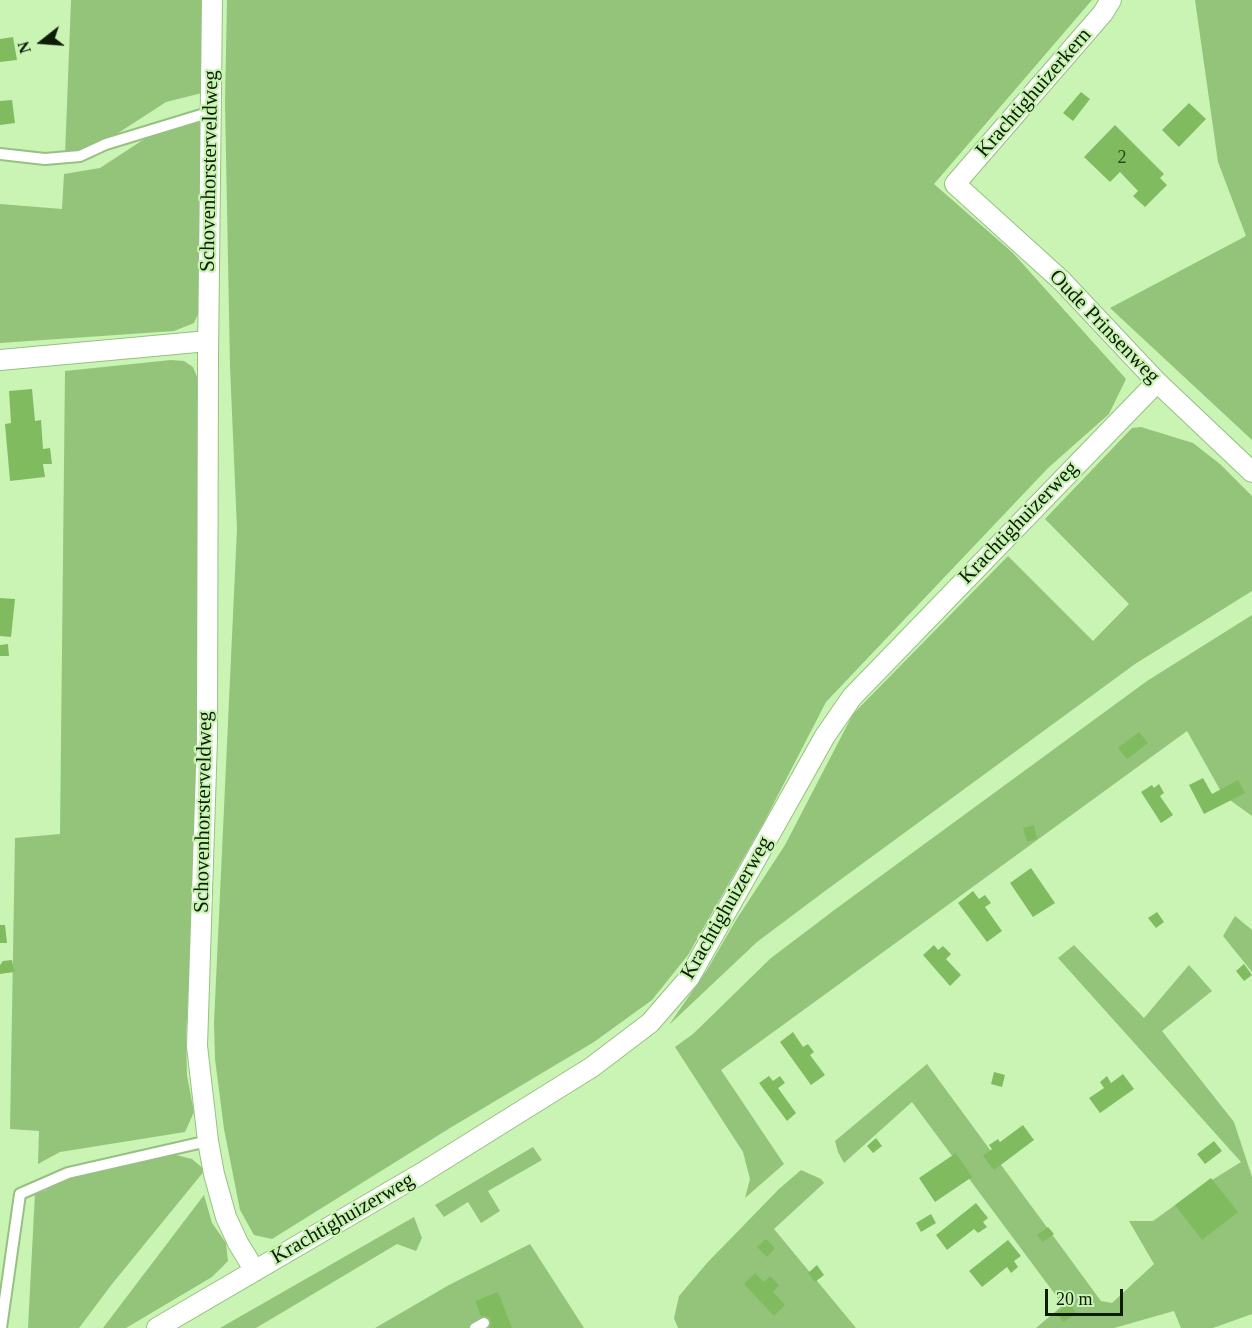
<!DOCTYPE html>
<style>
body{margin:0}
#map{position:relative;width:1252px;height:1328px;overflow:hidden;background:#c9f4b4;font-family:Georgia,serif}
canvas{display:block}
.north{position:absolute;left:12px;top:12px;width:60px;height:60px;-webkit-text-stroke:4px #c9f4b4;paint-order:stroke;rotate:253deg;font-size:16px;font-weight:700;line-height:24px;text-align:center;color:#0e1d06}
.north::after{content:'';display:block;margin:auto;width:21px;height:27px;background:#0e1d06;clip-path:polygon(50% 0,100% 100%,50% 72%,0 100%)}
.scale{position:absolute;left:1045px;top:1289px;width:78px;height:27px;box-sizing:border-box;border:3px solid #0e1d06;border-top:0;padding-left:8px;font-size:18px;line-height:21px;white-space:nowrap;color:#0e1d06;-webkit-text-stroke:4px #c9f4b4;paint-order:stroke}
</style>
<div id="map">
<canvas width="1252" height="1328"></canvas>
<div class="north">N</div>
<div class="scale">20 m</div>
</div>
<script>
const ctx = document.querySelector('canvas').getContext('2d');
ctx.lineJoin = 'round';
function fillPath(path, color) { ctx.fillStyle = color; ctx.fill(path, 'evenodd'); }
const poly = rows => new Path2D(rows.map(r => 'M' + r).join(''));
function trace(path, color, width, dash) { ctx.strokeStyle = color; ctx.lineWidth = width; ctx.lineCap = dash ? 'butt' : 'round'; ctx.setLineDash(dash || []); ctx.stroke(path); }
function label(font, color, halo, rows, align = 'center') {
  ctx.font = font + ' Georgia,serif'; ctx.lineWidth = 4.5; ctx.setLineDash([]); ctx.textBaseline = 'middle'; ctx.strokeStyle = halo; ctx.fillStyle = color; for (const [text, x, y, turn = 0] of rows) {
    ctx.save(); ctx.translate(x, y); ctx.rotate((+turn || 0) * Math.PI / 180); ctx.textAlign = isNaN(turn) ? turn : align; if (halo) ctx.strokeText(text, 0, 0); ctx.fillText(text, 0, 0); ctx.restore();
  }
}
fillPath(poly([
 [71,0,204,0,202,93,166,102,92,150,65,156],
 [227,0,1092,0,934,184,1013,253,1126,379,1109,414,1048,468,826,702,764,822,688,955,652,1000,594,1042,450,1128,272,1239,254,1235,240,1210,224,1129,215,1059,214,1023,237,529,230,366,225,102],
 [1195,0,1252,0,1252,440,1110,308,1246,236,1218,162],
 [175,119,204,124,199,312,194,323,174,331,0,343,0,204,62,209,64,174,100,168],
 [171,360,184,361,193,367,199,382,200,741,186,1039,187,1076,194,1112,185,1132,60,1152,38,1164,39,1131,10,1129,15,838,60,834,65,371],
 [1141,427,1193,443,1220,464,1252,496,1252,591,1135,664,825,891,757,942,669,1025,707,970,736,920,785,845,853,714,1008,556,1093,641,1129,604,1045,519,1132,428],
 [1252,615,1252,816,1223,795,1187,731,721,1070,784,1164,745,1198,750,1179,743,1152,675,1047,693,1034,771,958,837,908,1147,681],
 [1235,916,1252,930,1252,972,1223,936],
 [1074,945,1144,1018,1189,965,1212,991,1162,1031,1234,1122,1252,1177,1252,1314,1213,1328,1181,1328,1174,1311,1114,1328,1036,1328,1063,1305,912,1102,844,1163,838,1152,835,1141,927,1064,1101,1301,1112,1303,1154,1264,1129,1221,1153,1221,1196,1190,1241,1162,1058,958],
 [533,1147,542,1160,488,1191,500,1211,481,1223,468,1202,444,1217,435,1205],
 [172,1154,192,1159,205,1170,112,1284,79,1328,28,1328,35,1193,45,1191,65,1180],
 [801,1170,821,1179,824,1183,774,1229,856,1328,678,1328,674,1318,679,1296,707,1263,779,1189],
 [204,1195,212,1223,226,1243,228,1261,212,1277,126,1328,103,1328],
 [414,1217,422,1238,416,1251,397,1244,256,1328,220,1328],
 [530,1244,584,1328,375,1328,449,1285]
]), '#93c47a');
fillPath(poly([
 [13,37,17,60,0,62,0,39],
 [1081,92,1090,99,1073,121,1063,113],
 [12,100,15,123,0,125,0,101],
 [1189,103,1206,119,1179,147,1162,130],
 [1115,125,1164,174,1160,178,1167,185,1145,207,1133,196,1138,191,1120,172,1110,182,1084,157],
 [32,389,35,421,41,420,43,449,50,448,52,464,43,464,45,477,10,481,5,424,11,423,9,391],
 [0,598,15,599,11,637,0,636],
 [8,644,9,656,0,656,0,645],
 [1139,732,1148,743,1127,759,1118,748],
 [1203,778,1212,794,1238,780,1245,793,1204,814,1189,785],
 [1159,784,1164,793,1160,796,1173,815,1161,823,1141,792,1152,785,1154,788],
 [1034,825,1037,839,1027,842,1023,828],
 [1031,868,1055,903,1033,917,1010,883],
 [973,891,979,899,985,895,991,903,985,907,1002,931,987,942,958,903],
 [1157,912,1164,922,1156,928,1148,918],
 [0,925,5,925,7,943,0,943],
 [934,945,938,950,943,946,951,954,946,959,961,975,950,986,923,955],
 [12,960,14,972,0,974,0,965,3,961],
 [1244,964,1252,975,1244,981,1236,971],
 [793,1032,803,1047,808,1044,814,1052,810,1055,825,1075,811,1085,780,1042],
 [994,1072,1005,1075,1002,1087,991,1084],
 [1123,1074,1134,1089,1100,1113,1089,1098,1104,1088,1100,1082,1107,1076,1111,1083],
 [769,1076,773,1081,780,1076,785,1083,778,1088,796,1113,787,1121,759,1083],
 [1023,1125,1034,1140,994,1170,983,1156,992,1149,989,1145,998,1139,1000,1142],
 [876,1138,882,1146,873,1153,867,1146],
 [1214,1141,1222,1151,1205,1164,1197,1154],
 [956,1153,972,1177,935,1202,919,1178],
 [1211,1178,1238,1212,1202,1240,1175,1205],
 [976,1203,988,1218,983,1222,987,1227,978,1233,974,1229,947,1250,936,1235],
 [931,1214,936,1223,921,1232,916,1223],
 [1048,1227,1054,1234,1043,1242,1037,1235],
 [766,1239,775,1248,767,1257,757,1247],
 [1008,1240,1021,1256,1014,1261,1018,1267,1011,1273,1007,1267,982,1287,969,1271],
 [817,1265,824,1275,815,1282,808,1273],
 [755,1273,764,1282,770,1276,779,1285,773,1292,785,1305,774,1316,744,1284],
 [498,1292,512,1328,486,1328,475,1301],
 [1070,1303,1076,1314,1063,1322,1057,1312]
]), '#80bc5f');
const lane = poly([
 [0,154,45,159,80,156,106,144,211,112],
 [1,1328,20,1194,68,1173,208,1141],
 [475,1328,484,1323]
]);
const street = poly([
 [212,0,208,356,207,739,197,1046,208,1141,214,1174,226,1217,238,1243,255,1271],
 [1111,0,1103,13,955,184,1062,281,1157,382,1252,472],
 [0,360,208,341],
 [157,1328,422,1173,592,1067,650,1023,689,978,825,736,852,697,1157,382]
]);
trace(lane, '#97c082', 14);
trace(street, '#97c082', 22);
trace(lane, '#fff', 10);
trace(street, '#fff', 20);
label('18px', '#2a451c', null, [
 ["2",1122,158]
]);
label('21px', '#0e1d06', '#c9f4b4', [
 ["Krachtighuizerkern",1034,93,-49],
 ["Schovenhorsterveldweg",210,171,-89],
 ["Oude Prinsenweg",1104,327,46],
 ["Krachtighuizerweg",1019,523,-46],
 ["Schovenhorsterveldweg",204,812,-89],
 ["Krachtighuizerweg",727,908,-60],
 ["Krachtighuizerweg",343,1219,-30]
]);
</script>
